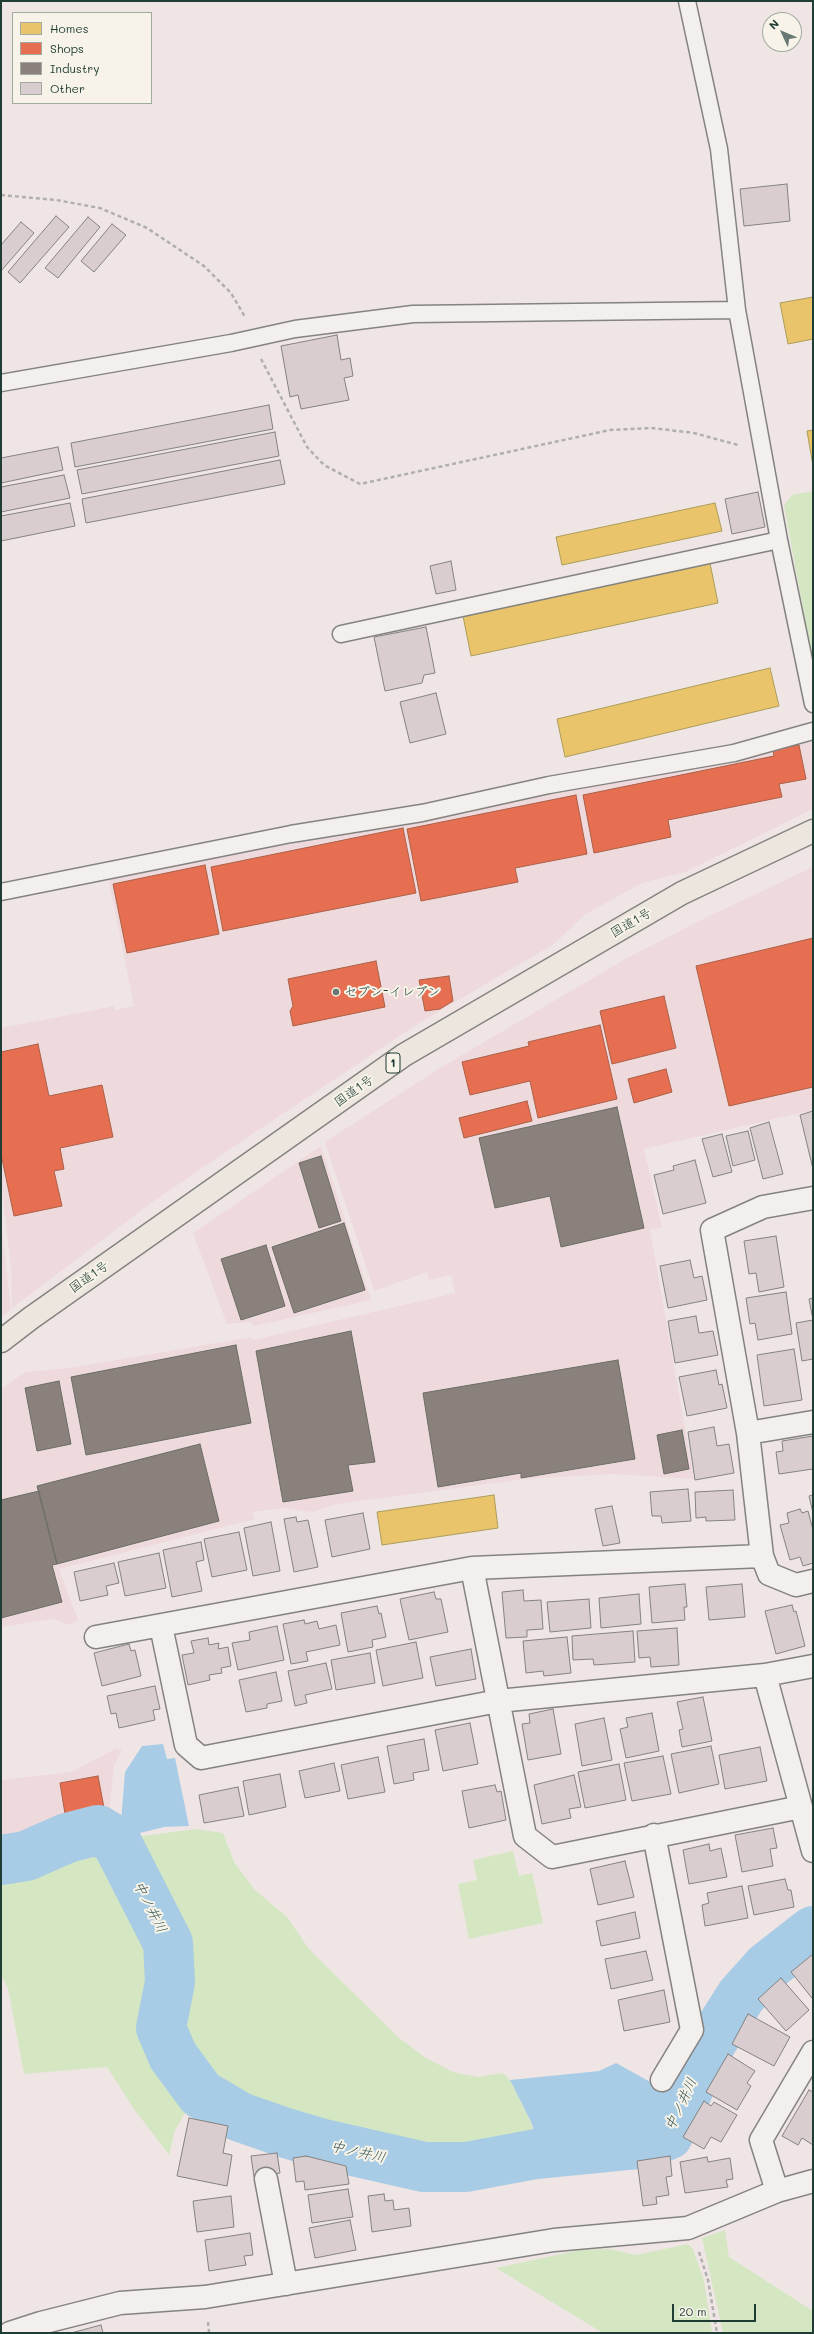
<!DOCTYPE html>
<meta charset="utf-8">
<style>
body{margin:0}
#map{position:relative;width:814px;height:2334px;overflow:hidden;background:#f0e5e5;font-family:Mali,sans-serif}
canvas{display:block}
.frame{position:absolute;inset:0;border:2px solid #1f3d34;pointer-events:none}
.legend{position:absolute;left:12px;top:12px;width:140px;height:92px;box-sizing:border-box;background:#f7f3e8;border:1px solid #a1aaa0;margin:0;padding:5px 7px;list-style:none;font-size:12px;color:#1f3d34}
.legend li{display:flex;align-items:center;gap:8px;height:20px}
.legend b{width:20px;border:1px solid #a1aaa0}
.north{position:absolute;left:762px;top:12px;width:40px;height:40px;box-sizing:border-box;background:#f7f3e8;border:1px solid #a1aaa0;border-radius:50%;rotate:314deg;font-size:11px;font-weight:700;line-height:16px;text-align:center;color:#1f3d34}
.north::after{content:'';display:block;margin:auto;width:14px;height:18px;background:#687872;clip-path:polygon(50% 0,100% 100%,50% 72%,0 100%)}
.scale{position:absolute;left:672px;top:2304px;width:84px;height:18px;box-sizing:border-box;border:2px solid #1f3d34;border-top:0;padding-left:5px;font-size:12px;line-height:14px;white-space:nowrap;color:#1f3d34;-webkit-text-stroke:3px #f7f3e8;paint-order:stroke}
</style>
<div id="map">
<canvas width="814" height="2334"></canvas>
<div class="frame"></div>
<ul class="legend">
<li><b style="height:11px;background:#e9c46a"></b>Homes</li>
<li><b style="height:11px;background:#e76f51"></b>Shops</li>
<li><b style="height:11px;background:#8a817c"></b>Industry</li>
<li><b style="height:11px;background:#dacdd0"></b>Other</li>
</ul>
<div class="north">N</div>
<div class="scale">20 m</div>
</div>
<script>
const ctx = document.querySelector('canvas').getContext('2d');
ctx.lineJoin = 'round';
function fillPath(path, color) { ctx.fillStyle = color; ctx.fill(path, 'evenodd'); }
const poly = rows => new Path2D(rows.map(r => 'M' + r).join(''));
function trace(path, color, width, dash) { ctx.strokeStyle = color; ctx.lineWidth = width; ctx.lineCap = dash ? 'butt' : 'round'; ctx.setLineDash(dash || []); ctx.stroke(path); }
function label(font, color, halo, rows, align = 'center') {
  ctx.font = font + ' Mali,"Klee One",sans-serif'; ctx.lineWidth = 4; ctx.setLineDash([]); ctx.textBaseline = 'middle'; ctx.strokeStyle = halo; ctx.fillStyle = color; for (const [text, x, y, turn = 0] of rows) {
    ctx.save(); ctx.translate(x, y); ctx.rotate((+turn || 0) * Math.PI / 180); ctx.textAlign = isNaN(turn) ? turn : align; if (halo) ctx.strokeText(text, 0, 0); ctx.fillText(text, 0, 0); ctx.restore();
  }
}
fillPath(poly([
 [812,740,813,809,685,872,642,883,586,914,554,944,416,1025,239,1143,151,1203,12,1308,11,1268,1,1184,1,1028,114,1006,115,1010,134,1006,108,877,381,826,403,825,518,800,742,759],
 [813,867,813,1110,644,1149,662,1227,650,1230,694,1479,615,1474,525,1479,337,1504,313,1512,283,1508,252,1512,255,1519,59,1569,78,1620,70,1625,53,1619,1,1627,1,1389,25,1372,70,1368,251,1337,253,1340,455,1293,451,1275,429,1280,427,1272,374,1291,325,1142,440,1068,627,958,705,918],
 [321,1146,371,1300,254,1326,250,1322,227,1324,193,1233],
 [1,1220,11,1310,1,1317],
 [117,1748,122,1751,114,1765,109,1815,63,1826,46,1834,19,1842,1,1845,1,1780,71,1772]
]), '#eed9dc');
fillPath(poly([
 [813,491,813,664,784,505,792,495],
 [195,1829,223,1833,234,1862,255,1890,287,1917,309,1949,399,2038,426,2058,453,2072,478,2077,503,2073,510,2080,532,2125,536,2140,465,2157,407,2153,327,2134,240,2104,208,2087,178,2046,172,2023,182,1983,177,1937,130,1841,135,1837],
 [85,1840,100,1841,115,1853,152,1934,160,1956,163,1981,153,2004,152,2025,159,2049,174,2074,193,2100,175,2130,169,2155,134,2109,107,2067,24,2074,8,1988,1,1976,1,1869,20,1866],
 [513,1851,519,1876,532,1873,543,1923,469,1939,458,1884,477,1880,473,1860],
 [725,2230,729,2257,813,2311,813,2333,723,2333,702,2238],
 [688,2244,693,2249,704,2281,712,2333,603,2333,496,2268,580,2250,610,2249,636,2255]
]), '#d4e7c2');
fillPath(poly([
 [163,1744,167,1759,175,1758,189,1826,164,1827,136,1834,121,1822,125,1772,142,1746],
 [616,2063,674,2095,664,2116,657,2125,645,2129,585,2132,536,2140,532,2124,510,2080,599,2071]
]), '#a8cce6');
const homes = poly([
 [813,297,813,339,788,344,780,303,813,297],
 [813,430,813,466,807,431,813,430],
 [715,503,722,531,562,565,556,537,715,503],
 [710,563,718,603,471,656,463,616,710,563],
 [770,668,779,706,565,757,557,719,770,668],
 [494,1495,498,1528,382,1545,377,1512,494,1495]
]);
fillPath(homes, '#e9c46a');
trace(homes, '#ac9c5a', 1);
const shops = poly([
 [799,745,806,779,779,784,782,797,668,820,671,837,594,853,583,795,774,756,773,750,799,745],
 [576,795,587,854,515,868,518,882,421,901,407,829,576,795],
 [403,828,416,893,223,931,211,867,403,828],
 [205,865,219,934,127,953,113,884,205,865],
 [813,938,813,1087,729,1106,696,966,813,938],
 [376,961,385,1007,293,1026,290,1011,293,1006,288,979,376,961],
 [449,976,453,1001,440,1009,425,1011,419,980,449,976],
 [664,996,676,1048,612,1064,600,1011,664,996],
 [600,1025,617,1099,538,1118,530,1081,470,1095,462,1062,529,1046,528,1042,600,1025],
 [38,1044,49,1096,102,1085,113,1137,60,1148,64,1169,54,1171,62,1206,14,1216,1,1154,1,1052,38,1044],
 [666,1069,672,1092,634,1103,628,1079,666,1069],
 [527,1101,532,1121,464,1138,459,1118,527,1101],
 [98,1776,105,1813,66,1820,60,1783,98,1776]
]);
fillPath(shops, '#e76f51');
trace(shops, '#ab6048', 1);
const industry = poly([
 [617,1107,644,1228,561,1247,550,1196,495,1208,479,1138,617,1107],
 [321,1156,341,1221,319,1228,299,1163,321,1156],
 [344,1223,365,1290,294,1313,272,1247,344,1223],
 [266,1245,285,1306,241,1320,221,1259,266,1245],
 [351,1331,375,1462,348,1465,353,1491,283,1502,256,1351,351,1331],
 [236,1345,251,1423,86,1455,71,1377,236,1345],
 [618,1360,635,1459,521,1478,521,1473,438,1487,423,1393,618,1360],
 [59,1381,71,1444,37,1451,25,1388,59,1381],
 [682,1430,689,1469,664,1474,657,1435,682,1430],
 [200,1444,219,1521,57,1564,37,1486,200,1444],
 [39,1491,57,1564,52,1565,62,1602,1,1618,1,1500,39,1491]
]);
fillPath(industry, '#8a817c');
trace(industry, '#6a6d66', 1);
trace(poly([
 [1,1860,26,1856,67,1838,98,1830,116,1841,168,1943,170,1982,161,2028,173,2056,201,2094,240,2117,286,2133,323,2144,424,2167,466,2167,536,2154,647,2143,668,2135,704,2054,741,1996,767,1967,813,1931]
]), '#a8cce6', 50);
const building = poly([
 [787,184,790,221,744,226,740,189,787,184],
 [56,216,69,227,20,283,8,272,56,216],
 [88,217,100,227,58,278,45,268,88,217],
 [21,222,34,233,1,271,1,245,21,222],
 [112,224,126,235,94,272,81,261,112,224],
 [337,335,341,360,350,358,353,376,344,378,349,400,301,409,298,395,290,397,281,346,337,335],
 [269,405,273,429,75,467,71,443,269,405],
 [275,432,279,456,82,494,77,470,275,432],
 [58,447,63,470,1,483,1,458,58,447],
 [280,460,285,484,86,523,82,499,280,460],
 [64,475,70,498,1,512,1,487,64,475],
 [758,492,765,527,732,534,725,499,758,492],
 [70,503,75,526,1,541,1,516,70,503],
 [451,561,456,590,436,594,430,566,451,561],
 [426,627,435,673,424,675,422,683,385,691,374,637,426,627],
 [436,693,446,734,410,743,400,702,436,693],
 [813,1111,813,1169,800,1115,813,1111],
 [769,1122,783,1174,763,1179,750,1128,769,1122],
 [748,1131,755,1160,733,1166,726,1136,748,1131],
 [722,1134,732,1172,713,1177,702,1139,722,1134],
 [695,1160,706,1203,663,1214,654,1175,674,1170,673,1166,695,1160],
 [776,1236,784,1287,759,1292,756,1273,749,1274,744,1241,776,1236],
 [690,1260,694,1278,702,1276,707,1300,668,1308,660,1266,690,1260],
 [786,1292,792,1334,758,1340,755,1323,750,1324,746,1298,786,1292],
 [813,1298,813,1359,802,1361,796,1323,813,1320,809,1299,813,1298],
 [696,1316,699,1333,713,1331,718,1355,675,1363,668,1321,696,1316],
 [794,1349,802,1400,764,1406,757,1355,794,1349],
 [716,1370,719,1385,722,1384,727,1408,687,1416,679,1377,716,1370],
 [714,1427,717,1446,729,1444,734,1473,695,1480,688,1432,714,1427],
 [813,1436,813,1469,779,1474,776,1452,783,1451,782,1441,813,1436],
 [688,1489,691,1521,662,1523,661,1516,652,1516,650,1492,688,1489],
 [733,1490,735,1520,706,1521,706,1517,696,1518,695,1492,733,1490],
 [813,1495,813,1513,809,1496,813,1495],
 [612,1506,620,1543,603,1546,595,1509,612,1506],
 [800,1509,802,1513,808,1511,813,1530,813,1563,803,1566,800,1557,790,1560,780,1525,789,1523,787,1513,800,1509],
 [363,1513,370,1549,332,1557,325,1520,363,1513],
 [296,1517,297,1522,308,1520,318,1567,294,1572,284,1519,296,1517],
 [271,1522,280,1571,253,1576,244,1528,271,1522],
 [239,1532,247,1570,212,1577,204,1539,239,1532],
 [201,1542,204,1560,196,1562,202,1591,172,1597,163,1550,201,1542],
 [159,1553,166,1588,125,1596,118,1562,159,1553],
 [114,1563,119,1583,106,1586,108,1595,80,1601,74,1572,114,1563],
 [685,1584,687,1607,684,1607,685,1620,652,1623,649,1587,685,1584],
 [742,1584,745,1617,709,1620,706,1587,742,1584],
 [523,1590,524,1601,541,1600,543,1629,527,1630,527,1637,506,1638,502,1592,523,1590],
 [434,1592,436,1599,441,1599,448,1632,409,1640,400,1599,434,1592],
 [639,1594,641,1624,601,1628,599,1598,639,1594],
 [589,1599,591,1628,550,1632,547,1602,589,1599],
 [792,1605,794,1612,796,1611,805,1646,776,1654,765,1611,792,1605],
 [377,1606,379,1614,381,1613,386,1637,372,1640,373,1647,348,1652,341,1613,377,1606],
 [304,1620,305,1624,317,1621,319,1629,336,1625,340,1645,306,1652,308,1661,291,1664,283,1624,304,1620],
 [277,1626,284,1660,238,1670,232,1643,250,1640,249,1632,277,1626],
 [677,1628,679,1665,651,1667,650,1657,639,1658,637,1631,677,1628],
 [633,1631,635,1662,594,1665,593,1659,573,1660,572,1636,633,1631],
 [567,1637,571,1673,544,1676,543,1671,526,1673,523,1641,567,1637],
 [208,1638,209,1645,219,1643,218,1649,228,1647,231,1666,221,1668,222,1673,209,1675,210,1680,188,1685,182,1655,194,1653,191,1641,208,1638],
 [416,1642,423,1678,383,1686,376,1650,416,1642],
 [129,1644,131,1651,135,1650,141,1676,102,1686,94,1653,129,1644],
 [471,1649,476,1679,436,1686,430,1657,471,1649],
 [370,1653,375,1683,336,1690,331,1660,370,1653],
 [326,1663,332,1689,305,1695,307,1703,295,1706,288,1671,326,1663],
 [276,1672,282,1701,267,1704,267,1708,246,1712,239,1680,276,1672],
 [155,1686,160,1709,153,1710,155,1720,119,1728,116,1713,111,1714,107,1696,155,1686],
 [703,1697,712,1741,682,1747,679,1730,683,1729,677,1702,703,1697],
 [553,1709,561,1754,528,1760,522,1724,530,1723,529,1714,553,1709],
 [652,1713,659,1751,626,1758,620,1729,628,1727,626,1718,652,1713],
 [604,1718,612,1760,582,1766,575,1724,604,1718],
 [470,1723,478,1764,443,1771,435,1730,470,1723],
 [424,1739,429,1770,413,1773,414,1780,394,1784,387,1746,424,1739],
 [711,1746,719,1784,679,1793,671,1754,711,1746],
 [760,1747,767,1781,725,1789,719,1755,760,1747],
 [663,1756,671,1794,632,1801,624,1763,663,1756],
 [378,1757,385,1792,348,1799,341,1765,378,1757],
 [334,1763,340,1791,305,1798,299,1771,334,1763],
 [619,1764,626,1800,585,1808,578,1772,619,1764],
 [280,1774,286,1807,249,1815,243,1781,280,1774],
 [574,1775,581,1807,569,1809,571,1818,542,1824,534,1785,574,1775],
 [495,1785,497,1792,501,1791,506,1820,469,1828,462,1791,495,1785],
 [238,1787,244,1816,204,1823,199,1795,238,1787],
 [773,1828,777,1848,770,1849,773,1866,742,1872,735,1835,773,1828],
 [709,1844,710,1851,721,1848,727,1877,689,1884,683,1850,709,1844],
 [625,1861,634,1897,598,1905,590,1869,625,1861],
 [785,1879,788,1890,791,1890,794,1907,754,1915,748,1886,785,1879],
 [742,1886,748,1918,705,1926,702,1905,709,1903,707,1893,742,1886],
 [635,1912,640,1938,601,1946,596,1921,635,1912],
 [646,1951,653,1980,611,1989,605,1959,646,1951],
 [813,1954,813,1996,812,1998,791,1972,813,1954],
 [781,1978,809,2010,786,2031,758,1999,781,1978],
 [664,1990,670,2022,624,2031,618,2000,664,1990],
 [748,2014,790,2037,774,2066,732,2044,748,2014],
 [728,2054,755,2071,747,2083,751,2086,737,2110,706,2092,728,2054],
 [809,2090,813,2092,813,2145,802,2138,798,2145,782,2136,809,2090],
 [704,2101,711,2106,714,2102,737,2115,721,2142,711,2137,704,2149,683,2137,704,2101],
 [189,2118,228,2126,223,2153,232,2155,227,2186,177,2176,189,2118],
 [277,2153,280,2173,254,2177,251,2156,277,2153],
 [306,2156,346,2166,349,2184,305,2190,304,2181,296,2182,293,2158,306,2156],
 [670,2156,672,2176,666,2177,669,2195,656,2197,657,2204,643,2206,637,2161,670,2156],
 [707,2157,708,2162,730,2158,733,2179,726,2180,728,2187,685,2193,680,2162,707,2157],
 [348,2189,353,2217,312,2223,308,2195,348,2189],
 [384,2194,385,2201,393,2200,394,2210,409,2208,411,2226,372,2232,368,2196,384,2194],
 [231,2196,234,2227,197,2232,193,2201,231,2196],
 [350,2220,356,2250,315,2258,309,2228,350,2220],
 [250,2233,253,2255,244,2256,246,2265,209,2271,205,2240,250,2233],
 [101,2325,103,2333,71,2333,101,2325]
]);
fillPath(building, '#dacdd0');
trace(building, '#838381', 1);
const service = poly([
 [687,1,719,149,737,310,779,540,813,704],
 [1,383,231,343,295,329,413,314,737,310],
 [341,634,779,540],
 [1,892,291,834,422,813,549,785,734,753,813,731]
]);
const minor = poly([
 [813,1198,763,1207,712,1230,748,1433,762,1556,769,1574,796,1585,813,1581],
 [748,1433,813,1422],
 [472,1568,525,1836,552,1857,801,1807],
 [161,1626,186,1745,201,1758,498,1701,765,1675,813,1851],
 [96,1637,472,1568,762,1556],
 [765,1675,813,1666],
 [654,1835,692,2030,662,2080],
 [266,2179,286,2284],
 [777,2191,761,2140,813,2052],
 [10,2333,41,2323,120,2303,205,2297,554,2240,688,2228,777,2191,813,2181]
]);
const trunk = poly([
 [1,1341,31,1318,404,1055,682,893,813,831]
]);
trace(service, '#838381', 19);
trace(minor, '#838381', 25);
trace(trunk, '#838381', 25);
trace(poly([
 [1,195,56,200,100,208,147,228,204,266,231,293,245,317],
 [261,359,307,447,324,465,360,484,610,430,652,428,694,433,738,445],
 [699,2252,708,2280,717,2333],
 [208,2322,209,2333]
]), '#afb0ad', 2.5, [4, 3]);
trace(service, '#f2efec', 16);
trace(minor, '#f2efec', 22);
trace(trunk, '#ede6de', 22);
for (const [x, y, r, color] of [
 [336,992,4,"#687872"]
]) { const dot = new Path2D(); dot.arc(x, y, r, 0, 2 * Math.PI); ctx.fillStyle = color; ctx.fill(dot); trace(dot, '#f7f3e8', 1.5); }
for (const [x, y, w] of [
 [393,1063,14]
]) { const box = new Path2D(); box.roundRect(x - w / 2, y - 10, w, 20, 3); ctx.fillStyle = '#f7f3e8'; ctx.fill(box); trace(box, '#1f3d34', 1); }
label('bold 12px', '#1f3d34', null, [
 ["1",393,1063]
]);
label('13px', '#1f3d34', '#f7f3e8', [
 ["国道1号",631,923,-30],
 ["国道1号",354,1091,-35],
 ["国道1号",89,1277,-35]
]);
label('13px', '#1f3d34', '#f7f3e8', [
 ["セブン-イレブン",344,992]
], 'left');
label('italic 14px', '#345758', '#f7f3e8', [
 ["中ノ井川",150,1907,63],
 ["中ノ井川",681,2104,-65],
 ["中ノ井川",358,2152,13]
]);
</script>
